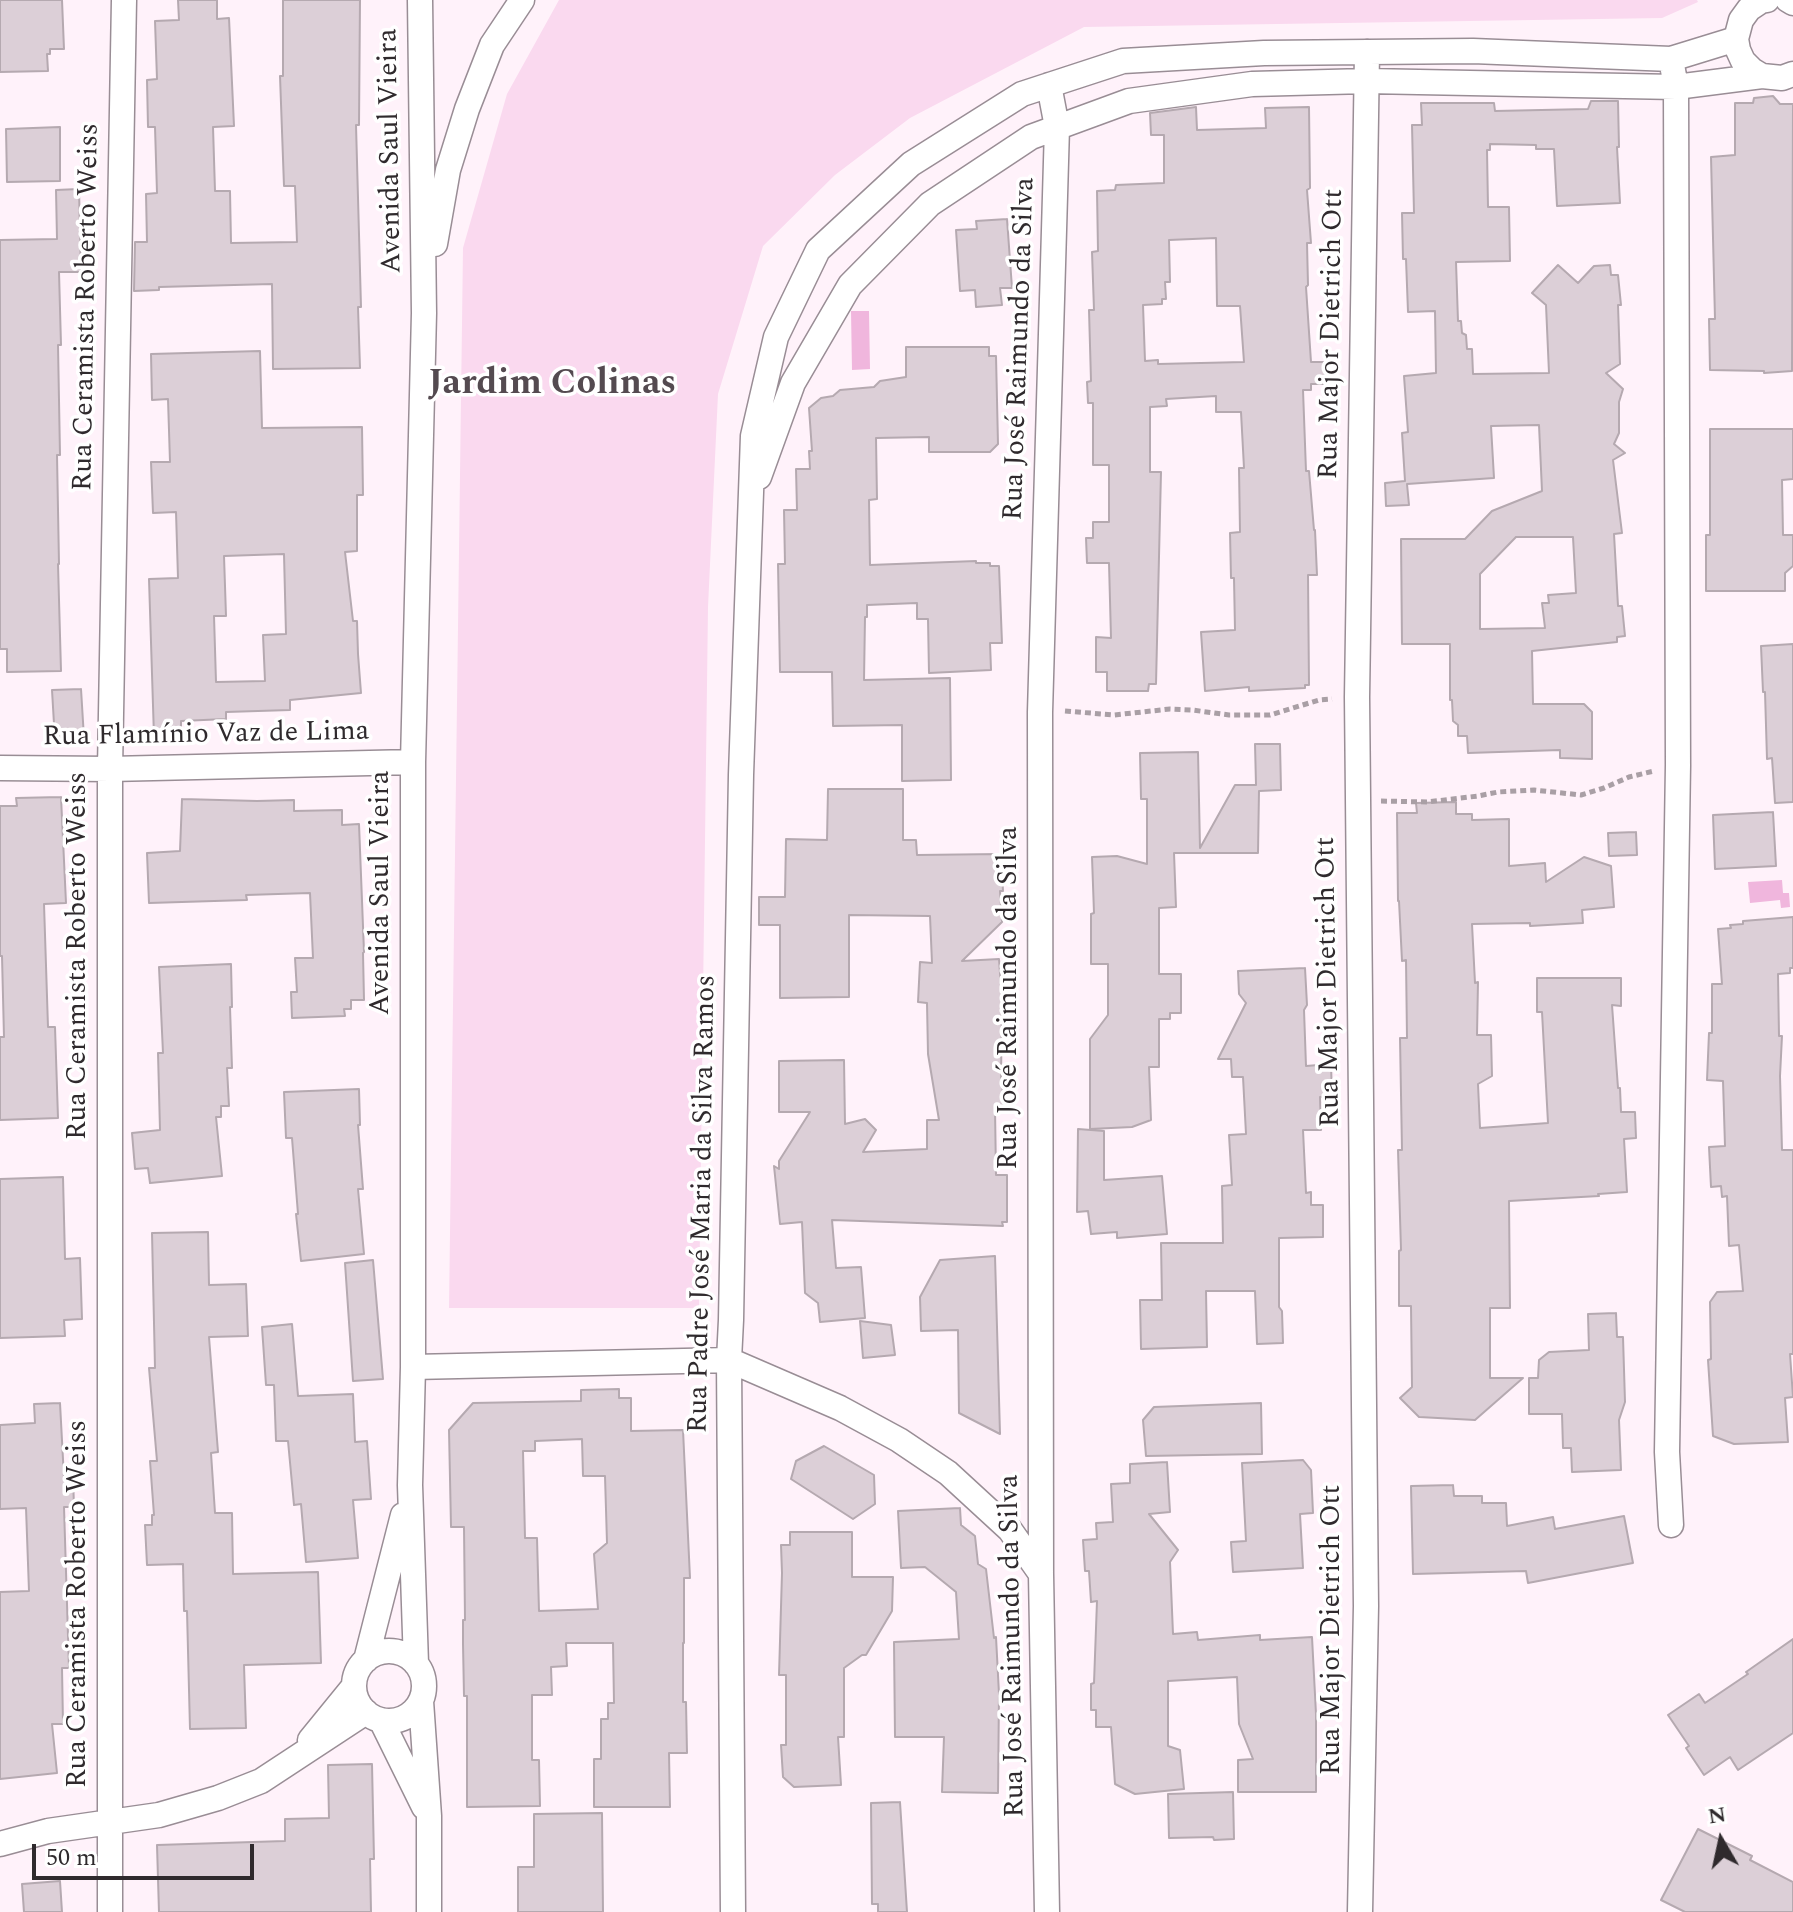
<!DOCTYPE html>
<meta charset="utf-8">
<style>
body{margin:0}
#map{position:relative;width:1793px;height:1912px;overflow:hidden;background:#fff2fa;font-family:Spectral,serif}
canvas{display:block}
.north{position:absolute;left:1681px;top:1800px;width:80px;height:80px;-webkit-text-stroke:6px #fff;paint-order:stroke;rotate:351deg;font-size:22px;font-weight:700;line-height:32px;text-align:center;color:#2f2a2d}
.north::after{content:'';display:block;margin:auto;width:28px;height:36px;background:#2f2a2d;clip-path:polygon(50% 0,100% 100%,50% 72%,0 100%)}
.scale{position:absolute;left:32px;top:1844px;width:222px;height:36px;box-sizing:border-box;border:4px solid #2f2a2d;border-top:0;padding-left:10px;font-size:24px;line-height:28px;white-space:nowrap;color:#2f2a2d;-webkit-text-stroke:6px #fff;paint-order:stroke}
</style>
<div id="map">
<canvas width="1793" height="1912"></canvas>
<div class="north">N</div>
<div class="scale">50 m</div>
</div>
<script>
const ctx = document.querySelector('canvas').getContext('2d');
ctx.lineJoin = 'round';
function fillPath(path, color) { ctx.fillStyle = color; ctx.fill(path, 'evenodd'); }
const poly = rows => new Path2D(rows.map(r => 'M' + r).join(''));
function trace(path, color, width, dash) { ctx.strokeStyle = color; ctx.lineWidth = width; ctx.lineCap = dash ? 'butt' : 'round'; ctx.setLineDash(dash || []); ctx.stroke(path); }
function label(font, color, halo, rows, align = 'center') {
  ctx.font = font + ' Spectral,serif'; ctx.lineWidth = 7; ctx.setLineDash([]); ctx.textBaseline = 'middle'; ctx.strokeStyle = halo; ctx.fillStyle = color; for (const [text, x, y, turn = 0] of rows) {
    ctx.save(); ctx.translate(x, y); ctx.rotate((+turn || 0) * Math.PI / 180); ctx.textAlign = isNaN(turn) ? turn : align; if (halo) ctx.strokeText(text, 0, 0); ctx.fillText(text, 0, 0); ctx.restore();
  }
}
fillPath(poly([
 [559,0,1697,0,1698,2,1662,18,1084,27,910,118,835,175,763,246,718,394,708,607,699,1308,449,1308,463,248,507,94]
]), '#fad9ef');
fillPath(poly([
 [851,311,869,311,870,369,852,370],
 [1782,880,1783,893,1789,893,1790,907,1781,908,1780,900,1750,903,1748,882]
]), '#f0b6dd');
const building = poly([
 [0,0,62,0,64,49,50,49,50,54,47,54,48,71,0,72,0,0],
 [178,0,217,0,217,19,229,18,234,126,213,127,215,191,230,191,231,243,297,242,295,186,284,186,280,76,283,76,283,0,360,0,359,125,356,125,361,307,358,307,360,368,273,369,272,284,159,287,159,290,134,291,135,242,147,242,146,194,157,193,155,127,148,127,147,80,157,79,155,21,179,20,178,0],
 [1773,96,1780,104,1793,104,1792,371,1764,373,1764,371,1710,370,1709,319,1715,319,1711,157,1735,155,1735,103,1753,103,1754,98,1773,96],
 [1591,101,1618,101,1619,147,1617,147,1620,203,1557,206,1554,149,1536,149,1536,145,1490,144,1490,150,1487,150,1488,207,1509,207,1510,261,1456,262,1458,321,1461,321,1462,333,1466,335,1467,349,1472,349,1473,374,1549,373,1546,305,1532,293,1558,265,1578,283,1594,266,1610,265,1611,275,1618,275,1621,305,1618,305,1620,364,1606,373,1623,389,1619,402,1619,433,1614,444,1625,453,1613,460,1622,533,1614,534,1618,606,1622,606,1625,636,1617,637,1617,642,1532,651,1533,704,1584,704,1592,712,1592,759,1560,758,1560,750,1468,753,1467,736,1458,736,1458,725,1453,721,1452,700,1450,700,1450,644,1402,644,1401,539,1465,539,1492,511,1542,491,1539,425,1491,426,1494,478,1407,484,1409,505,1386,506,1385,483,1405,481,1402,433,1408,432,1404,376,1436,373,1435,311,1408,312,1406,259,1403,259,1402,213,1414,213,1412,125,1422,125,1421,103,1494,103,1495,111,1588,109,1591,101],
 [1516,537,1573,537,1576,593,1548,595,1549,603,1542,603,1545,628,1480,629,1480,574,1516,537],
 [1196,107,1197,130,1266,128,1265,108,1309,107,1310,188,1307,190,1311,243,1307,243,1308,285,1306,287,1311,362,1327,362,1327,384,1311,384,1311,390,1303,390,1306,471,1309,471,1314,530,1315,530,1317,575,1308,575,1309,685,1305,685,1305,688,1249,691,1249,687,1205,691,1201,632,1235,630,1234,578,1231,578,1230,533,1240,532,1239,468,1244,468,1241,412,1216,412,1216,396,1166,399,1167,406,1150,407,1150,472,1161,472,1156,684,1149,684,1148,691,1107,691,1107,672,1096,672,1096,637,1111,638,1109,563,1087,563,1086,538,1093,538,1093,522,1109,522,1109,465,1093,465,1093,403,1088,403,1087,382,1091,381,1089,310,1094,310,1092,252,1098,251,1097,191,1115,190,1116,185,1164,183,1164,135,1151,135,1150,113,1196,107],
 [1216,238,1217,306,1240,306,1244,362,1158,364,1158,360,1145,361,1143,305,1162,304,1162,299,1166,299,1165,282,1170,282,1169,240,1216,238],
 [60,127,60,181,7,182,6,129,60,127],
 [79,189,81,272,59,272,61,345,58,345,60,455,57,455,59,564,58,564,61,671,7,672,7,649,0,649,0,240,57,239,56,190,79,189],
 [1007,219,1012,288,1000,288,1002,305,976,307,975,290,960,291,956,230,977,229,976,221,1007,219],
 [906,347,989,347,989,356,996,356,998,444,990,452,929,452,929,437,876,438,877,499,869,500,870,565,976,561,976,563,990,563,990,566,999,566,1002,643,990,643,991,670,929,673,928,619,917,619,917,603,867,605,867,617,865,617,864,680,950,678,951,780,902,781,902,725,833,726,832,672,780,672,778,564,785,564,784,510,797,510,796,469,810,469,809,451,812,451,809,408,821,398,833,396,840,390,874,387,880,381,906,377,906,347],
 [260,351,262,428,362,427,363,495,357,495,357,551,345,552,353,621,357,621,358,654,361,693,290,700,290,710,226,712,226,719,181,721,181,735,154,737,149,579,178,578,176,512,153,513,151,462,170,462,168,399,152,400,151,354,260,351],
 [284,554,286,634,263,635,265,681,216,682,214,616,226,616,224,556,284,554],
 [1710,429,1793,429,1793,479,1782,480,1783,535,1793,535,1793,566,1785,573,1785,591,1706,591,1706,535,1710,535,1710,429],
 [1793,644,1793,802,1775,803,1772,758,1767,759,1765,692,1763,692,1761,646,1793,644],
 [81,689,84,738,55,741,52,690,81,689],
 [1255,744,1280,744,1281,790,1259,791,1258,853,1174,853,1176,907,1159,908,1159,974,1181,974,1181,1013,1170,1013,1170,1019,1159,1019,1159,1067,1149,1067,1151,1120,1132,1127,1090,1129,1090,1039,1108,1015,1108,964,1091,964,1091,914,1094,913,1092,857,1117,856,1147,864,1147,799,1141,799,1140,753,1198,752,1200,848,1235,785,1256,785,1255,744],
 [828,789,903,789,903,840,916,840,917,855,1001,854,1003,891,1000,891,1002,922,962,961,999,959,1002,1001,1001,1079,1005,1106,995,1108,996,1175,1007,1175,1007,1222,1002,1222,1003,1226,832,1220,836,1268,861,1267,865,1318,820,1322,818,1303,805,1293,802,1222,780,1224,774,1166,779,1169,779,1161,810,1112,779,1112,779,1061,844,1060,845,1124,865,1119,876,1130,863,1152,927,1149,927,1120,939,1120,928,1054,927,1003,918,1002,920,962,932,963,930,916,849,915,849,997,780,998,780,925,759,925,759,897,785,897,786,839,827,840,828,789],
 [61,797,66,903,44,904,48,1027,55,1027,58,1118,0,1120,0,1037,4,1037,2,956,0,956,0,806,17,806,16,798,61,797],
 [182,799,257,801,294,800,294,811,342,810,342,825,359,824,364,952,363,953,364,1000,351,1000,351,1009,344,1009,345,1016,292,1018,291,992,297,992,295,958,313,958,310,893,246,895,247,900,149,903,147,853,180,851,182,799],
 [1456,802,1456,814,1472,814,1472,820,1509,819,1509,866,1545,863,1546,882,1584,857,1611,866,1614,907,1582,910,1583,923,1530,926,1530,923,1472,924,1475,983,1478,982,1477,1035,1491,1035,1492,1076,1478,1084,1480,1128,1548,1123,1542,1012,1537,1012,1537,978,1621,978,1621,1006,1612,1005,1618,1088,1620,1088,1621,1112,1635,1112,1636,1138,1624,1139,1627,1192,1598,1194,1599,1196,1509,1201,1510,1308,1490,1308,1490,1378,1523,1378,1475,1420,1419,1417,1400,1398,1412,1387,1411,1306,1399,1306,1399,1251,1401,1250,1398,1150,1402,1150,1400,1038,1407,1038,1406,960,1402,961,1399,901,1398,901,1397,813,1417,813,1416,803,1456,802],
 [1773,812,1776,866,1715,869,1713,815,1773,812],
 [1636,832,1637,855,1609,856,1608,833,1636,832],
 [1793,917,1793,968,1790,968,1790,973,1778,974,1779,1036,1782,1036,1780,1076,1782,1150,1793,1150,1793,1354,1790,1354,1793,1397,1785,1398,1788,1442,1734,1444,1713,1436,1708,1360,1711,1359,1710,1302,1717,1292,1743,1291,1739,1245,1729,1246,1727,1196,1722,1197,1721,1186,1711,1187,1709,1147,1725,1146,1723,1081,1707,1080,1709,1033,1712,1033,1712,984,1722,984,1718,929,1731,928,1730,925,1743,924,1743,921,1793,917],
 [231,964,232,1007,230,1007,232,1068,227,1068,229,1106,221,1106,221,1117,216,1117,222,1176,150,1183,148,1168,135,1169,132,1133,160,1130,158,1053,163,1053,159,967,231,964],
 [1305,968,1307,1005,1304,1010,1306,1066,1331,1064,1332,1096,1320,1097,1321,1130,1303,1130,1306,1193,1311,1192,1311,1205,1323,1205,1323,1237,1279,1238,1279,1307,1282,1311,1283,1343,1257,1344,1255,1291,1206,1291,1207,1347,1141,1349,1140,1300,1162,1300,1161,1243,1223,1243,1222,1186,1232,1185,1229,1135,1246,1134,1243,1077,1232,1077,1231,1059,1218,1059,1246,1003,1239,994,1238,971,1305,968],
 [359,1089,360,1125,358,1125,363,1189,358,1189,364,1254,301,1261,296,1214,298,1214,292,1138,286,1138,284,1092,359,1089],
 [1078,1129,1104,1131,1104,1180,1162,1176,1167,1234,1117,1238,1117,1232,1091,1234,1088,1211,1077,1212,1078,1129],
 [63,1177,65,1259,80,1258,82,1319,64,1320,65,1336,0,1338,0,1179,63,1177],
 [208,1232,209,1285,246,1284,248,1336,209,1337,218,1452,211,1453,215,1513,232,1513,233,1574,318,1572,321,1663,244,1665,246,1728,190,1729,187,1611,184,1611,183,1564,147,1565,145,1525,152,1525,152,1515,154,1515,150,1461,157,1461,149,1368,155,1368,152,1233,208,1232],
 [995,1256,1000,1434,959,1413,958,1330,921,1331,920,1297,940,1260,995,1256],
 [373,1260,383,1379,353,1381,345,1263,373,1260],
 [1616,1313,1617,1337,1623,1337,1625,1402,1619,1420,1621,1470,1572,1472,1571,1448,1563,1448,1562,1414,1529,1414,1529,1378,1538,1378,1539,1360,1549,1352,1589,1350,1588,1314,1616,1313],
 [860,1321,891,1325,895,1355,863,1358,860,1321],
 [292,1324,298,1396,353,1394,355,1442,367,1441,371,1499,353,1500,358,1558,306,1562,301,1504,294,1505,288,1441,276,1441,274,1385,266,1385,262,1327,292,1324],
 [619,1389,619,1398,631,1398,631,1431,683,1430,690,1578,684,1578,684,1643,683,1643,683,1702,686,1702,687,1753,669,1753,670,1807,594,1807,594,1759,601,1759,601,1719,608,1719,608,1703,614,1703,613,1643,566,1643,567,1666,551,1667,552,1695,532,1695,532,1760,539,1760,540,1806,467,1807,467,1696,464,1696,463,1644,463,1620,465,1620,464,1527,451,1527,449,1430,473,1403,581,1401,581,1390,619,1389],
 [582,1439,583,1476,605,1476,607,1543,594,1554,598,1609,539,1611,537,1538,525,1538,523,1451,535,1451,535,1441,582,1439],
 [60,1403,64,1478,73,1477,74,1507,64,1507,69,1668,62,1668,63,1724,52,1724,57,1773,0,1779,0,1592,29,1591,26,1508,0,1509,0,1425,35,1423,34,1404,60,1403],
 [1261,1403,1262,1454,1146,1456,1143,1420,1154,1407,1261,1403],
 [824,1446,874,1475,875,1504,853,1519,791,1479,796,1461,824,1446],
 [1303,1460,1311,1470,1313,1513,1300,1514,1303,1568,1233,1572,1231,1542,1246,1541,1242,1463,1303,1460],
 [1167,1462,1170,1512,1149,1514,1178,1550,1170,1562,1173,1634,1197,1632,1198,1640,1260,1635,1260,1640,1312,1637,1316,1714,1316,1792,1238,1792,1238,1760,1253,1759,1239,1724,1237,1677,1168,1681,1168,1746,1180,1750,1184,1789,1135,1794,1115,1784,1111,1727,1096,1727,1096,1710,1091,1710,1091,1684,1094,1683,1097,1601,1091,1602,1089,1571,1085,1571,1083,1540,1097,1539,1096,1523,1113,1522,1111,1484,1130,1483,1130,1464,1167,1462],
 [1453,1485,1454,1496,1482,1496,1482,1503,1506,1503,1507,1526,1553,1517,1555,1529,1624,1516,1633,1563,1528,1583,1526,1571,1413,1574,1411,1486,1453,1485],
 [960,1508,961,1525,975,1536,978,1564,986,1569,994,1638,996,1637,999,1694,998,1793,942,1792,944,1737,895,1737,894,1642,959,1639,956,1592,925,1567,901,1568,898,1511,960,1508],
 [790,1532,852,1532,852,1577,893,1577,892,1611,866,1655,862,1655,844,1668,844,1737,838,1737,841,1785,794,1787,783,1777,781,1745,786,1745,786,1675,779,1675,782,1573,781,1545,790,1545,790,1532],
 [1793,1639,1793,1733,1738,1770,1730,1757,1704,1775,1686,1748,1689,1746,1668,1715,1699,1694,1705,1703,1748,1674,1746,1672,1793,1639],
 [372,1764,374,1859,370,1859,371,1912,159,1912,157,1845,285,1841,285,1819,329,1818,328,1765,372,1764],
 [1233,1792,1234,1839,1214,1840,1213,1837,1169,1838,1168,1794,1233,1792],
 [900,1802,907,1912,878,1912,878,1904,872,1904,871,1803,900,1802],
 [602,1813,603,1912,518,1912,518,1867,534,1867,534,1814,602,1813],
 [1698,1829,1752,1856,1750,1860,1793,1882,1793,1912,1685,1912,1661,1900,1698,1829],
 [60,1881,62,1912,24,1912,22,1884,60,1881]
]);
fillPath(building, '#dccfd7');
trace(building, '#b5a9b0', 2);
const street = poly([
 [1767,0,1761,1,1749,9,1741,20,1736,39,1738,50,1743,61,1752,70,1762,76,1782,78,1793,74],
 [1788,0,1793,3],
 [435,244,448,170,467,109,492,45,522,0],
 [759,477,793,383,850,285,930,204,1031,137,1129,101,1252,84,1367,81,1676,87,1762,76],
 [0,768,110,769,413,762],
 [413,1367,729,1360,840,1408,899,1440,948,1473,1010,1530,1041,1574],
 [1671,1525,1667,1452,1678,765,1676,87,1671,59],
 '354 1686a35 35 0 1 1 70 0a35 35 0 1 1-70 0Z',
 [366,1660,403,1515],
 [416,1664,410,1485,413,1367,413,762,424,313,420,0],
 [421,1701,429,1816,429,1912],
 [381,1720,424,1807],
 [310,1740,354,1686],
 [0,1844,48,1831,159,1815,218,1798,261,1781,366,1712],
 [110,1912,110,769,124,0],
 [733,1912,729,1360,731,1320,741,775,753,436,776,337,818,250,911,164,1022,94,1123,61,1264,53,1473,51,1671,59,1736,39],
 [1047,1912,1041,1574,1040,712,1057,127,1049,85],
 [1360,1912,1366,1606,1357,697,1367,52]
]);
trace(street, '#998d95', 27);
trace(poly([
 [1065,711,1114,715,1170,709,1192,710,1229,715,1270,715,1319,700,1332,699],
 [1381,801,1427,802,1478,796,1498,792,1534,790,1581,795,1604,788,1629,777,1654,771]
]), '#a99fa5', 5, [6, 4]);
trace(street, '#fff', 24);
label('28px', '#2f2a2d', '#fff', [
 ["Avenida Saul Vieira",392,151,-91],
 ["Rua Ceramista Roberto Weiss",88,307,-89],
 ["Rua Major Dietrich Ott",1333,334,-89],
 ["Rua José Raimundo da Silva",1021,349,-88],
 ["Rua Flamínio Vaz de Lima",206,736,-1],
 ["Avenida Saul Vieira",383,893,-90],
 ["Rua Ceramista Roberto Weiss",80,956,-90],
 ["Rua Major Dietrich Ott",1330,982,-91],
 ["Rua José Raimundo da Silva",1011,998,-90],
 ["Rua Padre José Maria da Silva Ramos",704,1204,-89],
 ["Rua Ceramista Roberto Weiss",80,1604,-90],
 ["Rua Major Dietrich Ott",1334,1630,-90],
 ["Rua José Raimundo da Silva",1014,1646,-91]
]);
label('bold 36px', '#544a50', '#fff', [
 ["Jardim Colinas",552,386]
]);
</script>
